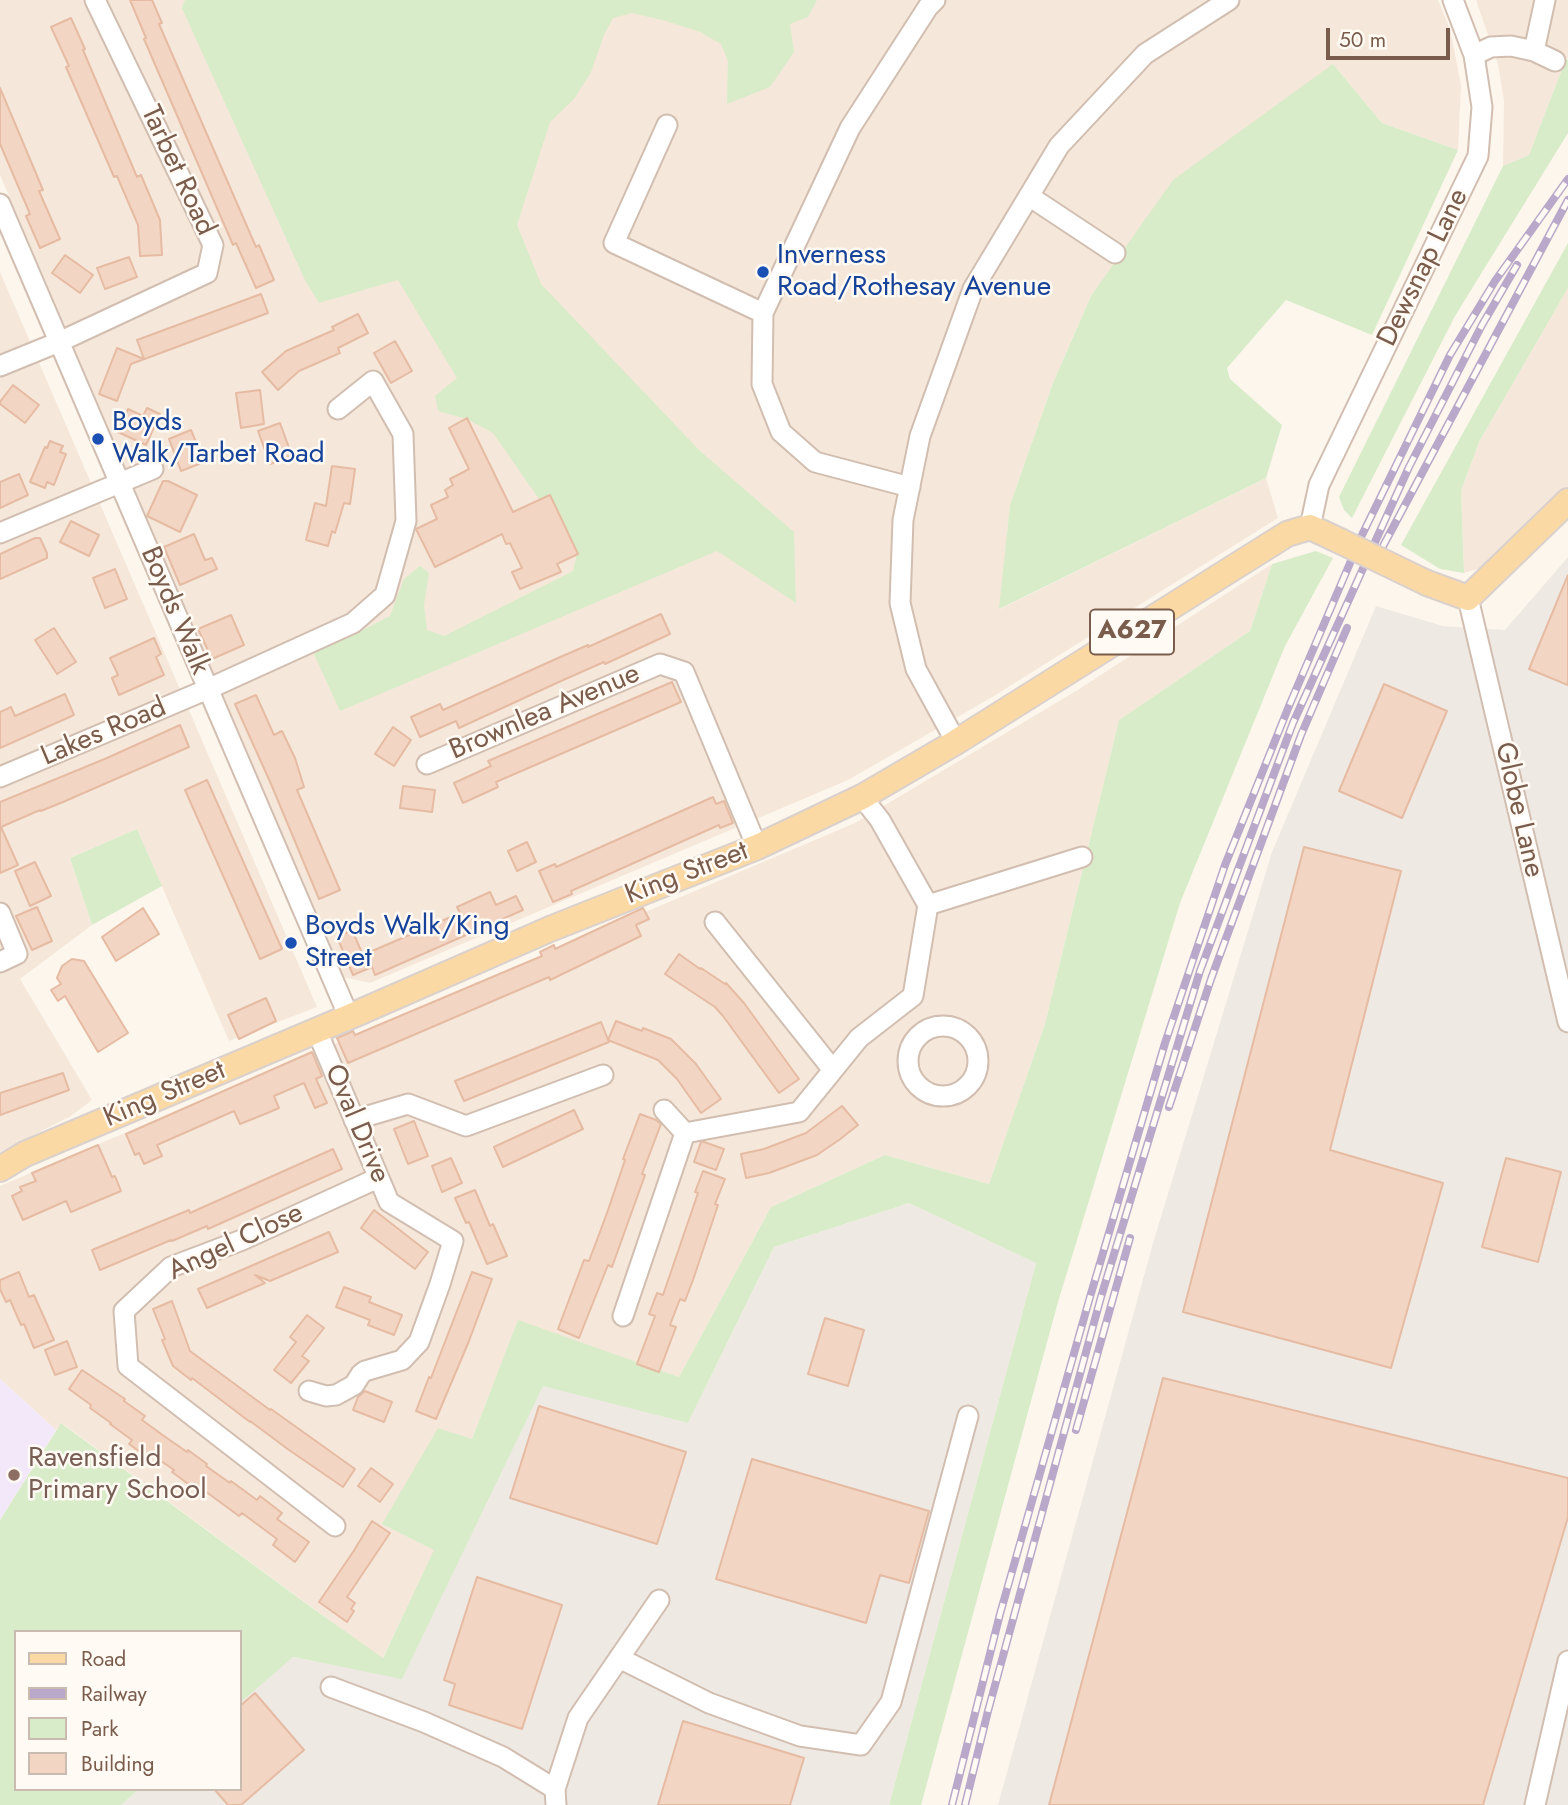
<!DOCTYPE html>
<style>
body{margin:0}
#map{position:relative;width:1568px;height:1805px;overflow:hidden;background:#fdf6ec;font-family:Jost,sans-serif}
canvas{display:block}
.legend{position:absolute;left:14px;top:1630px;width:228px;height:161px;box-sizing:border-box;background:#fffaf3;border:2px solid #cabbb1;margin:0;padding:9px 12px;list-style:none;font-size:21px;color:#7a5c4d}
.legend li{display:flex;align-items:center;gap:14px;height:35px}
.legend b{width:35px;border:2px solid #cabbb1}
.scale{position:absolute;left:1326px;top:28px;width:124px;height:32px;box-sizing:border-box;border:4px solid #7a5c4d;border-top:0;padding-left:9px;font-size:21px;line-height:24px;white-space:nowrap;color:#7a5c4d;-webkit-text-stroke:5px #fffaf3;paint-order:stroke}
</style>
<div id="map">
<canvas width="1568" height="1805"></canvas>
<ul class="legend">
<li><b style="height:9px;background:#fbd9a5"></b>Road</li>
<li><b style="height:9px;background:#b9a8c9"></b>Railway</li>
<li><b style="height:19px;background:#d8ecc9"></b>Park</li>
<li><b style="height:19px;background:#f3d5c3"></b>Building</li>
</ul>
<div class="scale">50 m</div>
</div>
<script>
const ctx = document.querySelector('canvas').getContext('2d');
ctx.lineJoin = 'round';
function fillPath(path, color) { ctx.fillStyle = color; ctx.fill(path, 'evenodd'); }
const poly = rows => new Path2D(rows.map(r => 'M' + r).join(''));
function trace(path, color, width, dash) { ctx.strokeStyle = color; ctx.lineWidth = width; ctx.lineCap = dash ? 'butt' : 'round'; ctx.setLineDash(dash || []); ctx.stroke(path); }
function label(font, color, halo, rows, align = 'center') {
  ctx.font = font + ' Jost,sans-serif'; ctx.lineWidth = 5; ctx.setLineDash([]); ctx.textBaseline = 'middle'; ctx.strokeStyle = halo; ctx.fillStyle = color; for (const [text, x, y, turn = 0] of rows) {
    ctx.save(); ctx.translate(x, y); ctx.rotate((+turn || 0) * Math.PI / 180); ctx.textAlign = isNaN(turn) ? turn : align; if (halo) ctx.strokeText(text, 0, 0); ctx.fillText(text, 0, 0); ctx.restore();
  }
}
fillPath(poly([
 [0,0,1438,0,1450,29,1461,85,1458,150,1382,123,1333,64,1091,296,1053,383,1010,505,1000,609,1266,478,1278,518,994,696,848,780,370,983,343,977,0,175],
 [1476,0,1568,0,1568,58,1566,59,1529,155,1503,166,1504,101,1498,64],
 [0,272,317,1007,229,1041,137,829,70,858,92,925,20,979,92,1100,71,1116,0,1152],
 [1568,288,1568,491,1491,565,1464,573,1461,491,1479,442],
 [1272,564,1250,631,1119,720,1045,1024,989,1184,885,1155,771,1207,679,1377,518,1321,472,1439,383,1524,435,1550,382,1659,62,1423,56,1430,0,1379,0,1186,855,823,1076,691]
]), '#f5e8da');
fillPath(poly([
 [1568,557,1568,1805,998,1805,1153,1243,1272,852,1376,606,1443,626,1505,630],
 [909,1203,1036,1263,889,1805,121,1805,139,1789,240,1789,240,1703,292,1657,402,1678,543,1385,688,1423,774,1247]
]), '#efe9e4');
fillPath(poly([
 [0,1379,56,1430,0,1520]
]), '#f3e8fa');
fillPath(poly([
 [185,0,817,0,808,17,790,24,794,52,770,87,727,104,728,61,721,44,700,32,666,21,632,13,613,18,604,35,591,72,574,99,550,122,517,225,541,284,700,451,794,532,796,603,717,551,340,711,313,652,357,633,390,616,404,579,420,566,429,573,424,605,427,630,444,636,573,571,577,553,493,433,467,419,438,411,435,396,457,378,398,280,319,303,304,278,182,8],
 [1566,59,1568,60,1568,133,1455,316,1352,518,1344,510,1339,497,1503,166,1529,155],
 [1333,64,1382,123,1458,150,1372,335,1286,300,1227,368,1230,379,1282,425,1266,478,999,609,1010,505,1053,383,1091,296,1173,180],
 [1568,243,1568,288,1479,442,1461,491,1464,573,1440,569,1401,545],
 [1316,551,1333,558,1285,646,1180,903,1058,1302,921,1805,889,1805,1036,1263,909,1203,774,1247,688,1423,543,1386,402,1679,293,1657,240,1703,240,1632,16,1632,16,1789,139,1789,121,1805,0,1805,0,1520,61,1423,315,1610,383,1658,434,1550,382,1524,438,1428,472,1439,518,1320,679,1377,771,1207,885,1155,989,1184,1045,1024,1119,720,1250,631,1272,564],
 [137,829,162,886,92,925,70,858]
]), '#d8ecc9');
const building = poly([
 [130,0,152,0,162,23,159,24,256,247,259,245,274,280,256,288,236,243,233,245,144,39,146,38,130,0],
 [71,18,85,49,83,50,137,177,141,175,160,220,162,255,140,256,138,225,117,176,114,177,66,67,69,66,51,27,71,18],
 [0,88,43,190,39,191,60,239,40,248,26,216,30,214,0,144,0,88],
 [65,255,93,275,80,293,52,273,65,255],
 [129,257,137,277,105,289,97,268,129,257],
 [261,294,268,313,131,364,117,401,99,394,117,348,144,359,137,340,261,294],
 [358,314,368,333,338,348,340,353,299,371,278,390,262,372,286,351,334,330,332,327,358,314],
 [395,341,412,371,391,383,374,353,395,341],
 [13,385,39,405,25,423,0,404,0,402,13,385],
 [260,390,264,424,241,428,236,393,260,390],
 [147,408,160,414,146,445,118,432,128,409,143,416,147,408],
 [467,418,513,512,550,495,578,554,557,564,561,572,520,589,512,572,522,568,510,543,506,544,502,534,435,567,416,529,437,519,431,505,448,497,445,490,453,485,450,479,469,469,449,428,467,418],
 [280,423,292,456,270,464,258,431,280,423],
 [191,430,204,462,181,471,169,439,191,430],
 [50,441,63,446,60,452,66,454,54,485,47,482,45,488,30,482,45,447,47,448,50,441],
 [332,466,355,469,350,504,344,503,335,533,332,531,328,546,306,540,315,503,326,506,332,466],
 [19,474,28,495,0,508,0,482,19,474],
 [163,481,168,481,197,495,180,532,147,516,163,481],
 [71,521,99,535,89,556,60,542,71,521],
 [194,534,205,560,212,558,217,569,180,585,164,547,194,534],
 [35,538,40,538,47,553,47,558,0,579,0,554,35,538],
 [115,569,127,599,105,608,93,578,115,569],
 [1568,575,1568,685,1529,669,1568,575],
 [661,614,670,634,605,664,604,662,561,681,459,728,456,721,420,737,411,717,440,704,443,710,558,658,588,645,588,647,661,614],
 [231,615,244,645,212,659,198,629,231,615],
 [54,628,76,662,57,674,35,640,54,628],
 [154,638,161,654,156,657,164,675,119,695,112,678,118,675,110,658,154,638],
 [672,682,681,702,496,782,498,787,463,803,454,783,491,766,488,761,672,682],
 [1384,684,1447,711,1402,818,1339,791,1384,684],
 [65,694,74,715,0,748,0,712,11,707,15,716,65,694],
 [256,695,274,735,282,731,295,758,304,787,297,790,340,890,319,899,271,784,235,704,256,695],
 [180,725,189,747,63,802,41,811,40,810,1,827,18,865,0,873,0,802,107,758,180,725],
 [393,727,411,740,394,766,375,754,393,727],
 [207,780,282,949,260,959,185,790,207,780],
 [403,786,435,790,432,812,400,808,403,786],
 [713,797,716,804,724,801,733,823,720,828,719,825,571,891,572,894,553,902,539,871,555,864,556,867,713,797],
 [527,842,536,862,517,871,508,851,527,842],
 [1304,847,1401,871,1330,1150,1443,1183,1391,1368,1183,1312,1304,847],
 [35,862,51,896,30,906,15,871,35,862],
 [490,892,496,905,516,896,523,910,375,975,372,967,353,975,337,937,352,930,363,955,460,913,457,907,490,892],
 [37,907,52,941,32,950,16,916,37,907],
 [143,908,159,934,116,961,102,937,143,908],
 [643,908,649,919,636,925,641,936,550,980,549,977,348,1063,337,1038,353,1031,355,1035,542,956,540,952,554,945,555,949,643,908],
 [679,954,700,969,701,968,725,984,726,983,744,1003,799,1079,779,1093,723,1016,715,1007,665,974,679,954],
 [72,959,84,961,128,1033,98,1052,65,996,58,1001,51,990,61,984,57,978,62,966,72,959],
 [266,998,276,1021,239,1039,228,1015,266,998],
 [616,1021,642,1031,643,1028,671,1039,696,1064,721,1099,701,1113,677,1079,658,1060,608,1040,616,1021],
 [601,1022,609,1042,464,1101,455,1081,601,1022],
 [312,1052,322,1076,316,1079,327,1103,315,1108,304,1083,274,1096,279,1108,265,1114,240,1124,234,1111,157,1145,162,1156,144,1164,139,1153,135,1155,126,1134,312,1052],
 [63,1073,69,1090,0,1115,0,1093,63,1073],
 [842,1106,858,1125,839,1140,817,1155,769,1173,746,1178,741,1154,764,1149,806,1133,842,1106],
 [574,1110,583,1129,503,1167,494,1147,574,1110],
 [640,1114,656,1120,661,1124,642,1174,645,1175,612,1267,608,1265,579,1338,558,1329,584,1260,589,1261,607,1213,625,1160,623,1159,640,1114],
 [414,1121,428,1156,408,1164,394,1129,414,1121],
 [701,1142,704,1142,724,1149,716,1170,694,1162,701,1142],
 [98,1145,112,1177,115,1176,121,1191,71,1212,66,1201,23,1220,12,1196,22,1191,20,1187,36,1181,32,1173,98,1145],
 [333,1149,342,1169,208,1229,207,1226,172,1241,171,1240,100,1270,92,1250,189,1210,190,1213,333,1149],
 [451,1158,462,1183,442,1192,432,1166,451,1158],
 [1506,1158,1561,1172,1538,1262,1482,1247,1506,1158],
 [703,1171,725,1179,715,1204,718,1205,693,1280,685,1301,680,1299,670,1325,676,1327,659,1372,637,1364,655,1316,649,1314,657,1293,663,1295,698,1193,695,1192,703,1171],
 [475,1190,490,1226,493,1224,507,1256,487,1264,469,1222,466,1223,455,1198,475,1190],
 [374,1210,428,1252,415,1269,361,1228,374,1210],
 [329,1232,338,1252,270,1281,255,1275,265,1283,207,1308,198,1289,329,1232],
 [19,1272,29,1297,34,1295,54,1340,34,1348,24,1324,21,1325,10,1300,6,1302,0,1289,0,1280,19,1272],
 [472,1272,492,1279,469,1341,436,1419,416,1411,429,1377,431,1378,472,1272],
 [344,1287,371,1297,369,1302,402,1315,394,1335,368,1325,370,1320,336,1307,344,1287],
 [172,1301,190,1351,270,1410,271,1409,355,1469,343,1487,289,1450,250,1421,250,1422,192,1378,191,1380,173,1366,162,1340,165,1339,153,1309,172,1301],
 [307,1315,324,1328,302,1356,309,1361,291,1383,274,1370,296,1342,290,1337,307,1315],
 [825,1318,864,1330,848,1386,808,1374,825,1318],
 [67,1341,77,1367,55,1375,45,1350,67,1341],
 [82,1370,125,1399,124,1401,145,1416,142,1420,164,1436,187,1452,188,1450,207,1464,206,1466,230,1483,231,1481,257,1500,260,1496,282,1513,277,1519,309,1542,295,1562,273,1545,277,1539,242,1513,239,1516,194,1483,191,1486,172,1472,174,1470,151,1454,148,1458,129,1444,132,1440,110,1424,111,1423,90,1408,91,1405,69,1389,82,1370],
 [1163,1378,1568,1478,1568,1517,1483,1805,1049,1805,1163,1378],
 [365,1391,392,1402,384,1422,353,1410,358,1397,365,1391],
 [539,1406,686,1452,657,1544,510,1498,539,1406],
 [752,1459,929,1511,909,1583,880,1575,866,1623,716,1579,752,1459],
 [371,1468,393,1484,380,1502,358,1486,371,1468],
 [372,1521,390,1533,347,1597,355,1603,351,1609,354,1611,347,1622,319,1602,353,1552,372,1521],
 [477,1577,562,1605,522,1729,449,1705,455,1684,444,1680,477,1577],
 [255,1693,304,1750,241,1805,228,1805,214,1789,240,1789,240,1706,255,1693],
 [683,1721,804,1758,790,1805,658,1805,683,1721]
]);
fillPath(building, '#f3d5c3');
trace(building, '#e6bba3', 2);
const minor = poly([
 [1534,51,1555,61],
 [1474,55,1491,47,1511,46,1534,51,1545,0],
 [667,125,614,243,763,313],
 [1029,196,1115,253],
 [0,204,349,1017],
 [0,366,59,342,207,273,213,245,95,0],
 [910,487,815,462,781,432,762,384,763,313,850,128,928,7,935,0],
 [1310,527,1319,485,1478,156,1482,107,1474,55,1453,0],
 [0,533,153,469],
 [1468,598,1568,1022],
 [956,742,916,669,900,603,903,520,920,436,973,289,1059,146,1145,54,1229,0],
 [427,764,660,664,684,672,757,847],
 [0,777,208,689,353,623,385,595,406,521,403,434,373,381,338,409],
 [928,905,1082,857],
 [0,913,17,954,0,962],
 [715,922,833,1070],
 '908 1061a35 35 0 1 1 70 0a35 35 0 1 1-70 0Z',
 [664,1110,685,1133],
 [354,1120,408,1104,466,1126,603,1075],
 [623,1316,685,1133,799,1112,859,1038,913,996,928,905,880,820,862,797],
 [309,1391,326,1396,336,1395,354,1385,361,1374,365,1371,402,1360,419,1342,440,1284,453,1241,389,1202,317,1031],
 [335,1526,128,1366,124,1311,171,1267,242,1240,378,1178],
 [619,1658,709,1703,800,1736,861,1745,891,1702,968,1416],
 [331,1687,424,1722,503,1757,555,1789],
 [556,1805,555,1789,578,1718,659,1600],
 [1535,1805,1568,1661]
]);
const major = poly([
 [1427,583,1468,598,1568,501],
 [0,1169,25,1154,358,1013,550,929,757,847,862,797,956,742,1287,534,1310,527,1340,541]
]);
trace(minor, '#d1beb0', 23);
trace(major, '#dad1cd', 28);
trace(minor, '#fff', 19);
trace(major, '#fbd9a5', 24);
const rail = poly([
 [1382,548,1568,200],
 [1169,1107,1211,979,1301,735,1347,628],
 [1076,1430,1130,1238],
 [952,1805,1000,1614,1090,1297,1165,1043,1225,865,1289,706,1362,535,1450,355,1495,281,1568,179],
 [965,1805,988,1711,1101,1297,1200,971,1293,723,1409,467,1482,325,1517,265]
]);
trace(rail, '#b9a8c9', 8);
trace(rail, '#fffaf3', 5, [16]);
const majorBridge = poly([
 [1340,541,1427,583]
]);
trace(majorBridge, '#dad1cd', 28, []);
trace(majorBridge, '#fbd9a5', 24);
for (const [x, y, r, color] of [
 [763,272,7,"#1a4fb4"],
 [98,439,7,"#1a4fb4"],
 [291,943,7,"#1a4fb4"],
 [14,1475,7,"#8d6e63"]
]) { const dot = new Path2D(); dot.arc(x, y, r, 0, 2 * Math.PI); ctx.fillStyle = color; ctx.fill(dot); trace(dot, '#fffaf3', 2.5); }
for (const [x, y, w] of [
 [1132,632,84]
]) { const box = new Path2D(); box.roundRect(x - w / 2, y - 22.5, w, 45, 5); ctx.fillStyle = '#fffaf3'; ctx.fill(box); trace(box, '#7a5c4d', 2); }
label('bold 26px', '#7a5c4d', null, [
 ["A627",1132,632]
]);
label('28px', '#7a5c4d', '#fffaf3', [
 ["Tarbet Road",177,171,65],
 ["Dewsnap Lane",1424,268,-64],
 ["Boyds Walk",174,611,67],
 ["Brownlea Avenue",545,713,-23],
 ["Lakes Road",104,733,-23],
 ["Globe Lane",1518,810,77],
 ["King Street",687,874,-21],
 ["King Street",165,1095,-23],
 ["Oval Drive",356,1124,67],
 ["Angel Close",236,1243,-25]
]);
label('28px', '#164399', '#fffaf3', [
 ["Inverness",777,256],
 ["Road/Rothesay Avenue",777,288],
 ["Boyds",112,423],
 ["Walk/Tarbet Road",112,455],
 ["Boyds Walk/King",305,927],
 ["Street",305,959]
], 'left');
label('28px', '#785e54', '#fffaf3', [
 ["Ravensfield",28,1459],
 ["Primary School",28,1491]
], 'left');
</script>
